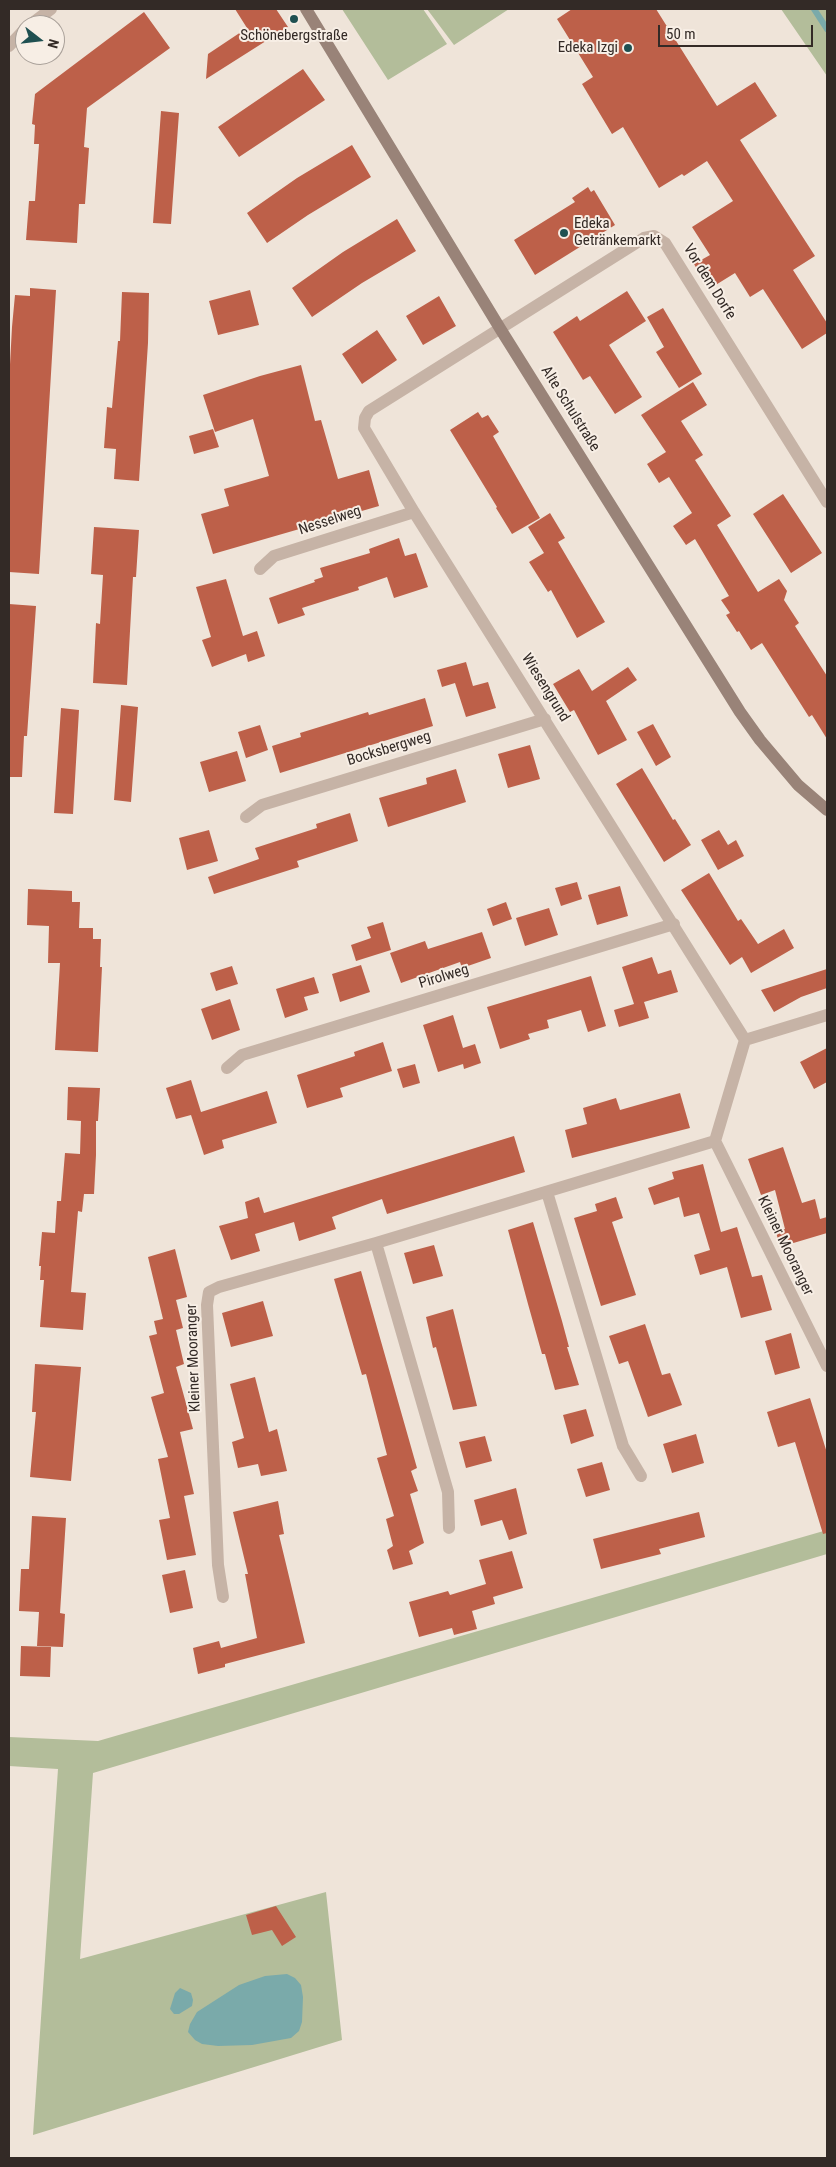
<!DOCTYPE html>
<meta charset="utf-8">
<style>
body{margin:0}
#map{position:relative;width:836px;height:2167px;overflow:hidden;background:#efe4d9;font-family:"Roboto Condensed",sans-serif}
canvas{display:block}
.frame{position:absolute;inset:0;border:10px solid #332a26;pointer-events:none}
.north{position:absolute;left:15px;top:15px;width:50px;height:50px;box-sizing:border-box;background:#f7eee5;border:1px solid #a9a099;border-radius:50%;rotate:106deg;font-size:14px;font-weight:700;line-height:20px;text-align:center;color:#332a26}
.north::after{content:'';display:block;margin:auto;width:18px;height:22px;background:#1f5051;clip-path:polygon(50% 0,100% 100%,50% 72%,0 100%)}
.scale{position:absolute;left:658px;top:25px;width:155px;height:22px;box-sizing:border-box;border:2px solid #332a26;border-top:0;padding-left:6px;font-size:15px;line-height:18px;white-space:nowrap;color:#332a26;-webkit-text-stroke:4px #f7eee5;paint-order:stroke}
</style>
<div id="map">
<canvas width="836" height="2167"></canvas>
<div class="frame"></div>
<div class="north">N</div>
<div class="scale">50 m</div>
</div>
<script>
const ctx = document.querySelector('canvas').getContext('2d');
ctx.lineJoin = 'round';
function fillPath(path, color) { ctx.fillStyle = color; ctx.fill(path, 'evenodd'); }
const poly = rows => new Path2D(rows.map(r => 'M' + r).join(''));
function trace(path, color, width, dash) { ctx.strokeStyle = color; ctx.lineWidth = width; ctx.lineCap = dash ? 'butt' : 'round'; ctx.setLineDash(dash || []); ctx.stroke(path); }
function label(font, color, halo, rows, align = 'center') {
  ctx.font = font + ' "Roboto Condensed",sans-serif'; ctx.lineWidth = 4; ctx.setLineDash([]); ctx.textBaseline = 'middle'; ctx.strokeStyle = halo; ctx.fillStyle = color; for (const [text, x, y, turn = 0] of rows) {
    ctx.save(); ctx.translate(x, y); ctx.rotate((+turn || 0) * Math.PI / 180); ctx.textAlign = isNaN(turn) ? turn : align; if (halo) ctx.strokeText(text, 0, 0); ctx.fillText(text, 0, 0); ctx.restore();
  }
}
fillPath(poly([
 [342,9,423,9,447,44,388,80],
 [427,9,509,9,454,45],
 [781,9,827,9,827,76],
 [827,1530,827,1554,93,1773,80,1959,326,1892,342,2040,33,2135,58,1769,9,1766,9,1737,98,1741]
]), '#b3bd9a');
fillPath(poly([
 [287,1974,295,1978,301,1985,303,1997,302,2022,299,2031,291,2038,252,2045,218,2046,202,2044,195,2040,188,2032,190,2024,197,2012,239,1985,265,1976],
 [180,1988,191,1993,193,2000,192,2006,179,2014,174,2014,170,2009,175,1993]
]), '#7aaaaa');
trace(poly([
 [814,9,827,29]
]), '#7aaaaa', 6);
fillPath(poly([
 [235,9,276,9,288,27,206,79,208,54,247,28],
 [572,9,656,9,717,106,755,82,777,116,740,140,815,256,793,270,827,323,827,333,802,349,763,289,750,297,735,273,714,286,707,286,694,264,710,255,692,227,733,201,707,161,684,176,682,174,659,188,623,127,612,134,582,84,593,77,557,19],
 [144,12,170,48,87,108,84,147,89,148,85,204,79,204,77,243,26,240,29,201,35,201,39,144,34,144,35,125,32,124,35,94],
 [303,69,325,100,239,157,218,127],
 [161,111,179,113,171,224,153,223],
 [352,145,371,177,308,215,267,243,247,213,297,178],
 [588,187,591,192,594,190,615,225,535,275,514,240,575,202,572,198],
 [397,219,416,251,362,283,312,317,292,288,343,252],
 [30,288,56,290,39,574,9,572,9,383,12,327,15,295,30,296],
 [250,290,259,325,218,335,209,301],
 [627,291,646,321,609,345,642,397,615,414,590,376,583,380,553,332,577,316,580,321],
 [122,292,149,293,148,343,139,481,114,479,116,449,104,448,107,407,112,408,118,341,120,341],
 [439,296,456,326,423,345,406,316],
 [663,308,702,374,679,388,656,352,664,347,647,317],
 [377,330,397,360,362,384,342,354],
 [301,365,315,421,321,420,338,479,369,470,379,506,213,554,201,514,229,506,224,489,269,476,253,419,215,432,203,395,260,376],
 [693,382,707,405,681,421,703,455,695,460,731,516,717,525,758,592,779,579,787,591,784,600,799,623,795,626,827,676,827,739,812,715,809,717,762,643,751,650,739,631,737,632,726,615,730,613,721,600,729,596,695,539,686,545,673,526,692,513,669,477,659,483,647,464,666,452,641,415],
 [478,412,482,418,488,415,499,432,493,436,540,518,512,534,496,508,497,507,450,430],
 [213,429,219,447,194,454,189,436],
 [783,494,822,553,791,573,753,514],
 [550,513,565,538,558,542,605,622,577,638,551,590,548,592,529,562,544,553,528,527],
 [94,527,139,530,136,577,133,577,127,685,93,683,96,623,100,624,103,575,91,574],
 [399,538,405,556,416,553,428,587,394,598,387,577,358,587,359,590,302,608,305,615,278,624,269,598,315,582,314,580,323,577,320,568,370,553,369,549],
 [226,579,243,636,257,631,265,656,248,662,246,654,212,667,202,640,211,637,196,587],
 [9,604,36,606,27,736,24,736,22,777,9,777],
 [466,662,473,686,488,682,496,708,466,717,455,683,442,687,437,670],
 [628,667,637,680,606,701,627,740,598,755,574,710,570,712,553,684,579,669,592,691],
 [425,698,433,726,280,773,272,746,301,737,300,733,368,712,369,715],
 [121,705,138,707,131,802,114,800],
 [61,708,79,710,73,814,54,813],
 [653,724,671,757,656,766,637,732],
 [260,725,268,750,246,758,238,732],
 [530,745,540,779,508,788,498,754],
 [237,751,246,781,209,792,200,762],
 [642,768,673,820,675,819,691,845,664,862,616,784],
 [456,769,466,802,388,827,379,798,427,784,426,778],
 [350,813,358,841,297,861,299,867,214,894,208,877,259,859,255,848,317,828,316,824],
 [209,830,218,861,187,870,179,838],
 [719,830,728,845,736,840,744,856,718,870,701,840],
 [709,873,738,921,741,919,758,944,784,929,794,948,751,973,742,957,730,965,681,890],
 [577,882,582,899,561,906,555,888],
 [620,886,628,916,597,925,588,895],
 [28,889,72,891,72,902,80,902,79,928,93,928,93,939,101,939,100,967,102,967,98,1052,55,1050,60,963,48,963,49,926,27,925],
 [506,902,512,919,493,926,487,909],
 [549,908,558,935,525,946,516,918],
 [383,922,391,950,356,961,351,945,371,938,367,927],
 [482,932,491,958,462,968,460,962,401,983,390,953,425,941,428,949],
 [652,957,658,974,671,970,678,992,644,1002,649,1018,619,1027,614,1010,634,1004,622,967],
 [361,965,370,992,340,1002,332,974],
 [232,966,238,984,216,991,210,973],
 [827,969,827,988,801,997,774,1012,761,990],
 [591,976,606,1026,588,1032,581,1010,547,1020,549,1028,528,1034,530,1039,500,1049,487,1007],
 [314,977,319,993,304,997,308,1010,285,1018,276,989],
 [230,999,240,1030,212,1040,201,1009],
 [453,1015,463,1048,475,1044,481,1063,464,1069,463,1064,438,1072,423,1025],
 [383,1042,392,1071,340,1088,343,1097,307,1108,297,1075,355,1056,354,1052],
 [827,1048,827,1082,814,1089,800,1062],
 [415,1064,420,1083,403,1088,397,1069],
 [191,1080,201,1112,267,1091,277,1123,222,1140,224,1148,204,1155,191,1115,176,1119,166,1088],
 [68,1087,100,1088,98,1121,96,1121,96,1155,94,1194,84,1194,82,1212,78,1211,71,1292,86,1293,83,1330,40,1327,44,1280,40,1280,41,1266,39,1266,42,1232,55,1233,57,1201,61,1201,65,1153,80,1154,81,1121,67,1120],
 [680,1093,690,1128,572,1158,565,1130,587,1124,583,1108,616,1098,620,1110],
 [514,1136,525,1172,387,1214,382,1199,332,1217,336,1229,299,1241,294,1222,255,1234,260,1251,231,1260,219,1226,248,1218,245,1202,259,1197,264,1213],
 [783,1147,802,1203,815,1199,820,1219,827,1217,827,1233,780,1247,776,1232,785,1229,775,1190,761,1195,748,1159],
 [703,1164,721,1232,737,1227,752,1277,762,1275,772,1310,741,1318,727,1267,700,1275,694,1255,710,1250,699,1213,684,1217,679,1197,654,1205,648,1188,674,1179,672,1172],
 [616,1197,623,1218,612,1222,636,1295,601,1306,574,1218,597,1211,595,1204],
 [533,1222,562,1321,569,1347,567,1347,579,1385,555,1390,545,1354,542,1354,528,1304,508,1230],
 [434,1245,443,1276,413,1284,404,1253],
 [175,1249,187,1297,176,1300,183,1328,176,1330,184,1364,176,1367,193,1429,180,1432,194,1494,184,1496,196,1555,167,1560,159,1520,170,1518,158,1459,168,1457,151,1397,164,1393,149,1336,157,1334,154,1321,163,1319,148,1257],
 [361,1271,417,1468,411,1471,418,1491,410,1494,424,1543,409,1551,413,1564,393,1570,387,1550,393,1546,386,1519,394,1516,377,1458,387,1455,366,1374,362,1375,334,1279],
 [263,1301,273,1336,231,1347,222,1313],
 [453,1309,477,1406,453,1410,436,1347,433,1348,426,1317],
 [645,1324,662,1375,670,1373,682,1405,648,1417,628,1361,619,1364,609,1336],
 [791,1333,800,1368,775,1375,765,1341],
 [35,1364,81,1367,71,1481,30,1477,36,1412,32,1412],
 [255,1377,269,1432,277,1429,287,1471,261,1476,258,1464,238,1468,232,1442,244,1438,230,1384],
 [810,1398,827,1453,827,1533,823,1534,795,1442,778,1447,767,1412],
 [586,1409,594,1436,571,1444,563,1415],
 [696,1434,704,1463,672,1473,663,1444],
 [485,1436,492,1461,466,1468,459,1442],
 [602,1462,610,1490,586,1497,577,1469],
 [516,1488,527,1534,509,1540,502,1520,481,1526,474,1500],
 [278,1501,284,1534,279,1535,305,1643,225,1664,225,1667,198,1674,193,1648,219,1641,221,1648,257,1638,245,1574,248,1574,233,1512],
 [699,1512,705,1537,659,1549,661,1554,601,1569,593,1539],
 [32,1516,66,1518,60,1613,65,1614,63,1647,37,1646,39,1612,19,1611,21,1569,29,1569],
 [512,1551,523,1588,493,1597,495,1604,472,1611,477,1629,454,1635,452,1628,419,1637,409,1602,448,1591,450,1595,486,1584,479,1560],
 [185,1570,193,1608,170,1613,162,1575],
 [21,1646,51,1647,50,1677,20,1676],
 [276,1906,296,1937,282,1946,272,1930,252,1935,246,1915]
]), '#bd6049');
trace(poly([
 [30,25,51,9],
 [9,46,25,29],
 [827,502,665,243,654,236,644,238,369,411,365,418,364,428,414,512,745,1040,827,1015],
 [260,569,274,556,414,512],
 [246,817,262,805,545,719],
 [745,1040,715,1141,827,1366],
 [227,1068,242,1055,674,924],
 [547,1192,623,1446,641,1476],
 [376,1243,448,1492,449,1528],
 [223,1597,218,1565,207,1305,209,1292,219,1287,376,1243,715,1141]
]), '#c6b3a6', 12);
trace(poly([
 [306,9,501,330,740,712,760,740,798,785,827,810]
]), '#998378', 12);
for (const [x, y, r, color] of [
 [294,19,5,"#1f5051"],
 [628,48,5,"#1f5051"],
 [564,233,5,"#1f5051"]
]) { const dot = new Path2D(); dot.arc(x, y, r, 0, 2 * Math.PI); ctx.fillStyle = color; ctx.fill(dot); trace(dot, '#f7eee5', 2); }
label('15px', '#332a26', '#f7eee5', [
 ["Schönebergstraße",294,36],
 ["Edeka Izgi",618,48,"right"],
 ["Edeka",574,224,"left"],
 ["Getränkemarkt",574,241,"left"]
]);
label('15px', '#332a26', '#f7eee5', [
 ["Vor dem Dorfe",709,282,58],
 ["Alte Schulstraße",570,409,58],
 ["Nesselweg",330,521,-18],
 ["Wiesengrund",545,688,58],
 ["Bocksbergweg",389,749,-17],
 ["Pirolweg",444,977,-17],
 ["Kleiner Mooranger",785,1246,64],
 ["Kleiner Mooranger",194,1358,-92]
]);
</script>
